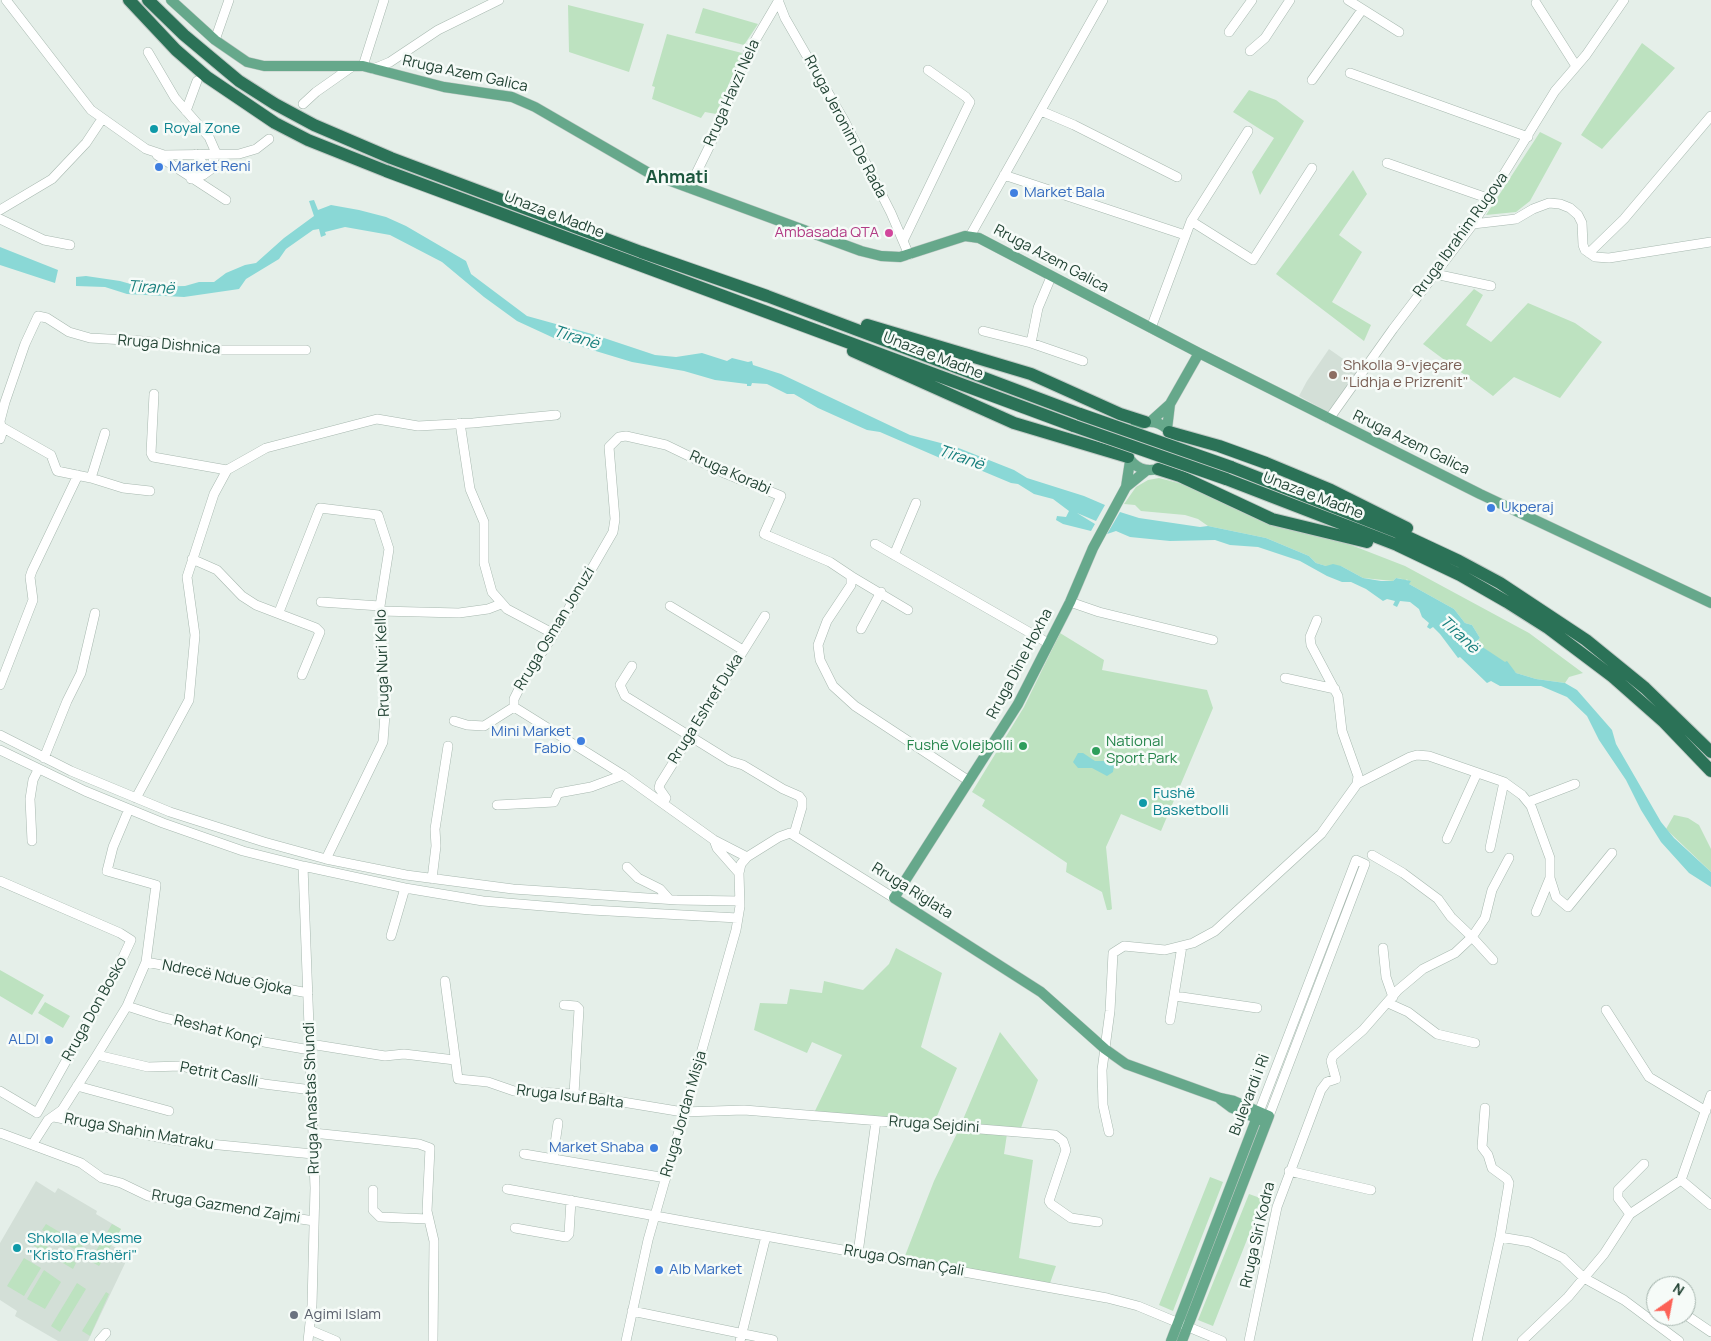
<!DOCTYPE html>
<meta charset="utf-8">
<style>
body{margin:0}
#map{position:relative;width:1711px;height:1341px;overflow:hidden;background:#e5efe9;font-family:Manrope,sans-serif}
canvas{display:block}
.north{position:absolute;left:1646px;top:1276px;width:50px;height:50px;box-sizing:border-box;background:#f6fbf8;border:1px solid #a1b1aa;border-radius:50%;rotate:33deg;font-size:14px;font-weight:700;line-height:20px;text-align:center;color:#224334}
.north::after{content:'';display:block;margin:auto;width:18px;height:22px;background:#fc6156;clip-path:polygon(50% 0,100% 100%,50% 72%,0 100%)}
</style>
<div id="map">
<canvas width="1711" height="1341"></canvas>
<div class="north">N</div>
</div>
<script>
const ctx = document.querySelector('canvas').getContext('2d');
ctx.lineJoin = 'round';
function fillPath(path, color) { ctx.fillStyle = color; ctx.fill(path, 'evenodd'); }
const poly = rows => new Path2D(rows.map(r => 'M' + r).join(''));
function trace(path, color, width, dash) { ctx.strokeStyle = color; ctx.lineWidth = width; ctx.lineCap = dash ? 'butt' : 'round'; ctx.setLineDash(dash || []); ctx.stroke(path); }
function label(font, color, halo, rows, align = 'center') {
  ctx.font = font + ' Manrope,sans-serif'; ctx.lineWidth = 5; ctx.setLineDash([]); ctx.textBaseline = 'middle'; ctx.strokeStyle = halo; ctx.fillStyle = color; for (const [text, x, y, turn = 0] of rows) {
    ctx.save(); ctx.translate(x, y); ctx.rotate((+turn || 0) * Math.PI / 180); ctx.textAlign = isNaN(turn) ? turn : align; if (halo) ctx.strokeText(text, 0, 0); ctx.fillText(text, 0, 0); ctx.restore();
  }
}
fillPath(poly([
 [1329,349,1359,370,1328,412,1299,396,1307,381],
 [36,1181,55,1193,58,1188,97,1211,96,1214,121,1229,111,1245,129,1255,88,1341,58,1341,15,1316,17,1311,0,1300,0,1243]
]), '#d3dfd7');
fillPath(poly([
 [568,5,644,24,629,72,569,52],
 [703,8,758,24,744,45,695,33],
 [667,34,742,53,716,114,705,112,701,118,652,99,655,87,652,86],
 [1642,43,1675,68,1602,149,1581,135],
 [1249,90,1276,100,1304,121,1260,195,1252,172,1274,138,1233,112],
 [1540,132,1562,143,1530,201,1516,212,1486,215],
 [1353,170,1367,194,1339,235,1362,252,1332,302,1371,325,1364,341,1276,274],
 [1474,289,1483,295,1466,325,1491,342,1528,303,1575,323,1602,342,1560,398,1514,377,1493,396,1423,344],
 [1159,478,1186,485,1269,524,1333,538,1405,566,1529,633,1583,673,1569,677,1565,683,1536,679,1516,673,1481,646,1477,641,1480,638,1472,625,1465,623,1454,609,1409,584,1407,579,1405,582,1402,579,1396,578,1393,581,1363,578,1341,566,1326,566,1316,563,1309,556,1266,538,1208,526,1198,519,1185,515,1141,511,1135,505,1124,504,1136,487,1148,480],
 [1060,633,1104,660,1102,670,1207,690,1213,708,1161,831,1121,814,1106,847,1112,909,1110,910,1107,910,1102,892,1066,872,1067,863,982,806,985,800,972,792,1024,707],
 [1674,815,1688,818,1699,825,1711,849,1711,872,1666,829],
 [896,948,942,973,921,1047,957,1068,935,1121,814,1113,842,1055,812,1042,807,1053,754,1030,760,1003,787,1004,790,989,822,993,824,981,863,990,889,964],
 [0,970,44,995,32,1015,0,996],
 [45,1002,70,1016,63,1028,38,1013],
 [1000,1032,1038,1080,1021,1128,1008,1127,1004,1154,1033,1160,1019,1258,1056,1266,1049,1286,903,1261,934,1181,959,1129],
 [1210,1177,1223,1182,1173,1311,1159,1305],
 [1249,1194,1263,1199,1213,1326,1198,1320],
 [46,1224,83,1246,79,1252,42,1230],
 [112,1224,121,1229,99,1266,90,1261],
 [34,1239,76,1263,73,1269,31,1244],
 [24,1258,41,1268,24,1296,7,1286],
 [44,1270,61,1282,45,1309,27,1299],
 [77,1283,86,1289,60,1332,51,1326],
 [106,1292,109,1294,90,1336,82,1331]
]), '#bde2c0');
fillPath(poly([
 [314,200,318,210,331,205,359,210,386,217,406,226,466,261,471,274,527,316,592,334,655,355,676,357,702,353,727,361,732,358,748,362,752,361,753,365,781,374,910,435,956,447,1014,470,1027,478,1084,496,1105,505,1096,521,1077,513,1095,524,1091,531,1063,524,1056,520,1057,516,1066,517,1069,511,1053,499,1034,494,1018,484,1011,483,968,465,940,458,880,432,867,430,818,408,794,394,787,394,767,384,752,383,751,386,747,386,747,384,715,380,684,371,632,362,556,339,517,321,484,297,442,262,390,235,345,227,325,232,326,235,321,237,319,229,313,230,286,249,279,259,246,279,239,289,184,297,127,294,105,287,76,286,76,277,86,276,120,281,141,287,185,286,199,282,214,282,226,273,245,265,256,263,284,238,314,216,309,201],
 [0,247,58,270,55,283,0,265],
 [1120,512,1139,518,1200,527,1208,526,1266,538,1309,556,1316,563,1326,566,1333,564,1341,566,1363,578,1381,581,1393,581,1396,578,1411,581,1409,584,1454,609,1465,623,1472,625,1480,638,1477,641,1481,646,1505,662,1507,661,1516,673,1536,679,1565,683,1577,690,1612,730,1616,744,1661,822,1674,838,1711,872,1711,887,1689,873,1661,842,1641,810,1626,780,1599,740,1587,716,1567,697,1541,686,1500,686,1491,681,1487,683,1460,657,1458,658,1440,634,1433,627,1430,629,1427,627,1429,623,1422,617,1419,609,1410,602,1400,601,1397,607,1393,605,1395,601,1387,599,1383,601,1366,589,1351,582,1342,582,1327,576,1300,561,1258,547,1230,545,1215,540,1170,541,1130,537,1116,531,1107,534],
 [1078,753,1083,753,1095,761,1110,761,1114,765,1113,772,1107,776,1092,768,1078,768,1073,762]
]), '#8ad8d6');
const minor = poly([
 [6,0,91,110,146,149,164,155,239,154,256,149,269,139],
 [778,0,785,18,845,122,891,213,909,255],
 [1348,0,1399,32],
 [1536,3,1576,66],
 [1229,32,1252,0],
 [215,40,229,0],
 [1250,51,1265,38,1290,0],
 [148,52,175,98,209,137,216,153],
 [363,66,384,0],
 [373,69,390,62,438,30,499,0],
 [1350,73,1528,137],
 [1312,80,1362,10],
 [303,104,316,92,353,66],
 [186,111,197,81],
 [1041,111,1074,125,1177,177],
 [196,154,203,164,202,171,196,176],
 [157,155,226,200],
 [1387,163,1490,199],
 [1004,175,1185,235],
 [191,179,203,175,210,170,216,153],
 [689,188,711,143,749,51,779,0],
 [0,210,52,179,86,143,102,119],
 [0,219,44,240,70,245],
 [1191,221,1253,260,1312,168],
 [1473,224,1516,219,1533,209,1549,203,1560,204,1570,208,1578,215,1582,223,1583,245,1585,250,1595,257,1609,258,1711,242],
 [970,236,1103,0],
 [903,241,970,102,966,97,928,70],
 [1589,253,1624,219,1711,116],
 [1435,274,1491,286],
 [1151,328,1191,221,1248,131],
 [983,331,1031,343,1083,361],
 [1031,343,1038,308,1051,277],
 [154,394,151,453,153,457,227,470],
 [1329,419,1393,329,1473,224,1555,91,1586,55,1624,0],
 [460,423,470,489,484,522,484,563,492,592,507,609,554,634],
 [0,426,51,455,57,471,91,478,123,488,150,491],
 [0,439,2,433,0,421,5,402,25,344,38,316,47,318,69,332,90,338,143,341,216,350,306,350],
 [91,478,105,433],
 [875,544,1048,643],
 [894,555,916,503],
 [192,559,217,570,242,596,256,605,316,628,320,632,302,675],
 [851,576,908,610],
 [321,602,380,606],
 [1070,602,1099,612,1213,640],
 [670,606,743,650],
 [380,611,459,613,488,609,501,604],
 [279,612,320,508,378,515,389,549,380,606,385,714,383,742,326,859],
 [861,629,881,592],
 [632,666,620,685,625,696,730,761,743,765,783,789,799,796,802,800,802,807,794,834],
 [1285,678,1335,689],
 [0,685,33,600,30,577,32,571,78,475],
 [514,707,514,699,523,681,554,634,613,532,615,519,609,447,619,437,626,436,666,445,722,472,781,496,764,534,830,562,851,576,851,585,827,621,818,645,820,660,833,686,855,706,969,781],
 [514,707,623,775,714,840,747,857],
 [454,721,467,725,484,726,514,707],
 [0,735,71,771,170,812,264,842,326,859,406,875,513,889,677,900,740,901],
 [0,750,85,791,163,823,243,851,303,866,405,888,483,901,591,910,738,918],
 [44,758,67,701,81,673,95,613],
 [1357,784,1410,757,1417,755,1429,756,1504,782,1522,795,1531,806,1550,858,1550,878,1556,897,1568,907,1612,853],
 [136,798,189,700,195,635,187,577,214,494,227,470,266,448,377,419,418,426,473,423,556,415],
 [1528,802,1575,784],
 [663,803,666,798,659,788,660,784,765,616],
 [497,805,554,802,558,793,591,787,623,775],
 [1447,839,1477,773],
 [714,840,717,848,739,873],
 [32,841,30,799,33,780,38,770],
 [1490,848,1504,782],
 [303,866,315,1188,312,1305,308,1341],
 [627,867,638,878,660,889,669,899],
 [432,879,436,846,435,829,448,746],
 [0,881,120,933,131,940,118,968,37,1113,0,1091],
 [1536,912,1550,878],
 [391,936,405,888],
 [1383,948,1386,977,1393,997],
 [1493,960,1472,937,1485,918,1492,890,1509,858],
 [146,962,308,993],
 [445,981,458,1079,488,1082,514,1091,574,1094,683,1112,744,1110,1055,1135,1063,1141,1066,1150,1049,1201,1051,1204,1071,1218,1098,1222],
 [1175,996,1257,1008],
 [1388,1003,1408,1012,1437,1034,1475,1043],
 [564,1005,576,1006,579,1009,574,1094],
 [127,1006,161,1017,264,1042,310,1050],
 [1606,1010,1649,1077,1706,1111],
 [1170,1020,1182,946],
 [310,1044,385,1056,404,1054,455,1060],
 [97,1055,148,1067,181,1066,264,1084,312,1090],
 [77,1086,169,1111],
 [1259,1112,1356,860,1365,864,1269,1116],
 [54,1117,178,1141,313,1154],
 [1109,1132,1103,1105,1102,1070,1110,1011,1113,953,1124,946,1165,950,1193,943,1215,931,1321,834,1357,784,1358,776,1342,731,1338,696,1311,645,1310,637,1317,620],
 [0,1133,81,1163,102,1178,121,1183,148,1196,314,1221],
 [313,1133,419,1144,430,1148,427,1211,434,1241,433,1341],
 [32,1145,48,1120,62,1110,97,1055,127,1006,146,962,156,885,107,871,113,847,129,809],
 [524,1154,666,1178],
 [553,1158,558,1123],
 [1289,1171,1371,1190],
 [1681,1180,1711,1205],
 [507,1189,1107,1298,1138,1306,1222,1341],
 [373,1190,373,1210,380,1217,428,1219],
 [1630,1214,1618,1198,1618,1190,1644,1164],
 [515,1228,566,1237,569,1234,571,1200],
 [1500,1237,1530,1242,1563,1258,1584,1278,1624,1300,1679,1341],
 [858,1253,876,1121],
 [632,1311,773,1340],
 [1686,1315,1711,1332],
 [310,1330,336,1341],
 [99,1341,106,1333],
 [626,1341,648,1240,736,930,740,906,739,873,741,864,747,857,779,837,790,833,894,898],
 [740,1341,766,1236],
 [1249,1341,1277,1207,1321,1090,1327,1082,1336,1079,1331,1061,1333,1056,1363,1030,1398,990,1423,969,1455,953,1472,937,1451,917,1438,899,1403,873,1372,855],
 [1477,1341,1500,1237,1509,1183,1507,1179,1492,1168,1488,1155,1482,1147,1485,1108],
 [1522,1341,1568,1297,1604,1254,1630,1214,1681,1180,1711,1095]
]);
const major = poly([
 [171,0,215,40,247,62,264,66,363,66,444,87,512,97,535,107,649,173,861,251,881,256,900,257,965,236,979,238,1199,353,1480,494,1711,603],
 [1170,404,1199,353],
 '1126 446a24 24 0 1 1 48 0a24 24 0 1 1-48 0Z',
 [1150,422,1170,404,1167,429],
 [1130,461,1126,487,1093,548,1070,602,1018,704,894,898,1041,992,1105,1049,1126,1064,1220,1098,1234,1101,1269,1116,1182,1341],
 [1126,487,1147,470],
 [1220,1099,1232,1108,1263,1121],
 [1171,1341,1259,1112]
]);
const highway = poly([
 [129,0,176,50,207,77,275,123,308,140,386,171,1074,426],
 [148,0,184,35,239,81,275,104,314,125,391,158,641,252,767,296,1080,414],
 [867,325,1031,374,1120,414,1145,422],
 [853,351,1014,423,1128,457],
 [1169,432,1219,446,1266,463,1331,490,1407,528],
 [1231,467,1397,532,1459,561,1500,583,1586,640,1645,688,1711,752],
 [1158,469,1180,476,1272,519,1367,542],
 [1226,479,1397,545,1460,575,1507,602,1548,628,1613,677,1664,722,1711,771]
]);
trace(minor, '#a7b8af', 10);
trace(major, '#c1cac6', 11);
trace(highway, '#c1cac6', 14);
trace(minor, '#fff', 9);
trace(major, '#66a88b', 10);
trace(highway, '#2b7257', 12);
const highwayBridge = poly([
 [1080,414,1231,467],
 [1074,426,1226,479]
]);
trace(highwayBridge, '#c1cac6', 14, []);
trace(highwayBridge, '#2b7257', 12);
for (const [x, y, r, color] of [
 [154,129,5,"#0f9aa8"],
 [159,167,5,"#3f7fe0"],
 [1014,193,5,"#3f7fe0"],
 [889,233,5,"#d1479c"],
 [1333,375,5,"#8d6e63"],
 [1491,508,5,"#3f7fe0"],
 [581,741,5,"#3f7fe0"],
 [1023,746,5,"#2e9e5b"],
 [1096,751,5,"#2e9e5b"],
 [1143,803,5,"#0f9aa8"],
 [49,1040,5,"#3f7fe0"],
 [654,1148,5,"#3f7fe0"],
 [17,1248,5,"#0f9aa8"],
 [659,1270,5,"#3f7fe0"],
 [294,1315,5,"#6b7280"]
]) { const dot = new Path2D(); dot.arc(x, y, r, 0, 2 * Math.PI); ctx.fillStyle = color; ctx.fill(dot); trace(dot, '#f6fbf8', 2); }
label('15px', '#224334', '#f6fbf8', [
 ["Rruga Azem Galica",465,74,12],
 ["Rruga Havzi Nela",732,93,-66],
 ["Rruga Jeronim De Rada",845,127,62],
 ["Unaza e Madhe",554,215,21],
 ["Rruga Ibrahim Rugova",1461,235,-54],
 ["Rruga Azem Galica",1051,259,28],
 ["Rruga Dishnica",169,345,5],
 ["Unaza e Madhe",933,356,21],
 ["Rruga Azem Galica",1411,443,26],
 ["Rruga Korabi",730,473,24],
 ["Unaza e Madhe",1313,496,21],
 ["Rruga Osman Jonuzi",555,629,-59],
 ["Rruga Nuri Kello",383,663,-92],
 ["Rruga Dine Hoxha",1020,664,-62],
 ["Rruga Eshref Duka",706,709,-58],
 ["Rruga Riglata",912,891,32],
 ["Ndrecë Ndue Gjoka",227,978,11],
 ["Rruga Don Bosko",95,1009,-61],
 ["Reshat Konçi",218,1031,14],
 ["Petrit Caslli",219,1075,11],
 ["Bulevardi i Ri",1250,1095,-69],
 ["Rruga Isuf Balta",570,1097,7],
 ["Rruga Anastas Shundi",312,1098,-92],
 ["Rruga Jordan Misja",684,1114,-74],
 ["Rruga Sejdini",934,1125,4],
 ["Rruga Shahin Matraku",139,1132,10],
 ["Rruga Gazmend Zajmi",226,1207,9],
 ["Rruga Siri Kodra",1258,1235,-77],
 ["Rruga Osman Çali",904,1261,10]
]);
label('15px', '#0d838f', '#f6fbf8', [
 ["Royal Zone",164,129],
 ["Fushë",1153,794],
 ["Basketbolli",1153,811],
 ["Shkolla e Mesme",27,1239],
 ["\"Kristo Frashëri\"",27,1256]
], 'left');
label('15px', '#366cbe', '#f6fbf8', [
 ["Market Reni",169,167],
 ["Market Bala",1024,193],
 ["Ukperaj",1501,508],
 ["Mini Market",571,732,"right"],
 ["Fabio",571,749,"right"],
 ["ALDI",39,1040,"right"],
 ["Market Shaba",644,1148,"right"],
 ["Alb Market",669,1270]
], 'left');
label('15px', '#b23c85', '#f6fbf8', [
 ["Ambasada QTA",879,233]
], 'right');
label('15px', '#785e54', '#f6fbf8', [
 ["Shkolla 9-vjeçare",1343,366],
 ["\"Lidhja e Prizrenit\"",1343,383]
], 'left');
label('15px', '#27864d', '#f6fbf8', [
 ["National",1106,742],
 ["Sport Park",1106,759],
 ["Fushë Volejbolli",1013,746,"right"]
], 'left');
label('15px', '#5b616d', '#f6fbf8', [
 ["Agimi Islam",304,1315]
], 'left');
label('italic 16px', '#177f7d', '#f6fbf8', [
 ["Tiranë",151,288,3],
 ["Tiranë",576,338,17],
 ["Tiranë",961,458,19],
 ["Tiranë",1459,635,43]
]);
label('bold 18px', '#1c573e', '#f6fbf8', [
 ["Ahmati",677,178]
]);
</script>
